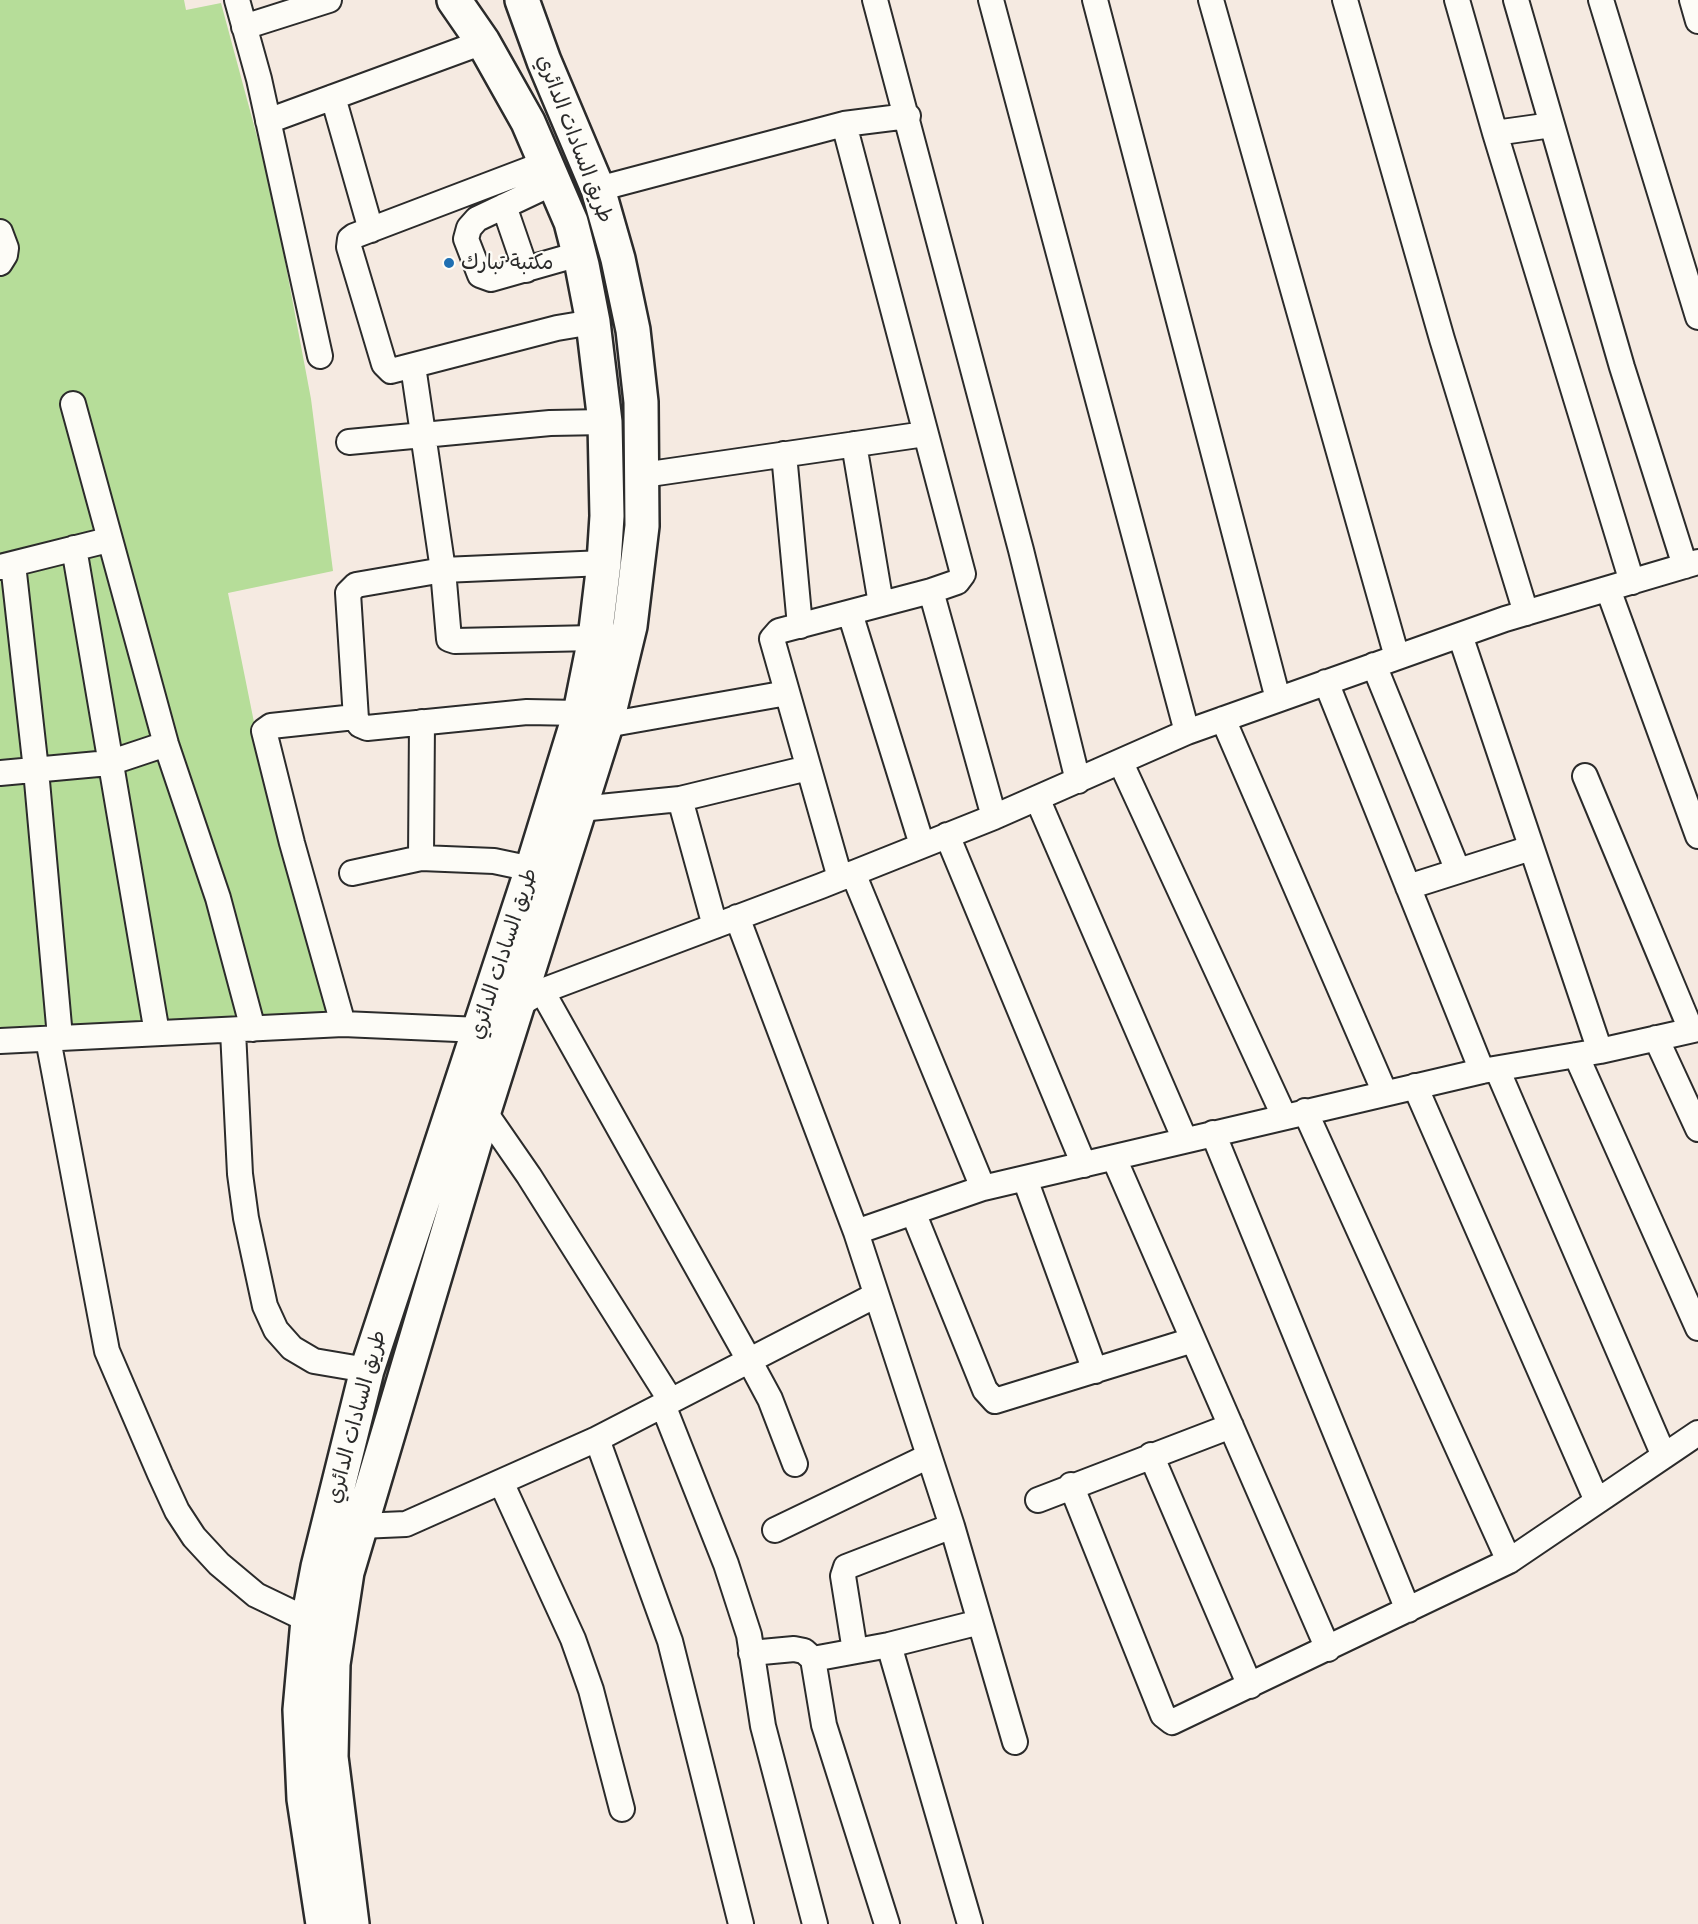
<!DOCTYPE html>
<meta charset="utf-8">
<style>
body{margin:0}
canvas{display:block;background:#f5eae1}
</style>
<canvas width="1698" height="1924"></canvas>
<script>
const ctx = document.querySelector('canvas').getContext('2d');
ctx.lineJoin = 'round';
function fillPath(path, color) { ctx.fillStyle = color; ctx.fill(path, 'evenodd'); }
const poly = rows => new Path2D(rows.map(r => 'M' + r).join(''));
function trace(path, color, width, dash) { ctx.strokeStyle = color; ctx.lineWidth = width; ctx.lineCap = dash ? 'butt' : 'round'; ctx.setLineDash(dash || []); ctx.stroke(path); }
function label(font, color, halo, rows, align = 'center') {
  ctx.font = font + ' Caveat,"Playpen Sans Arabic",sans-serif'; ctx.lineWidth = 4.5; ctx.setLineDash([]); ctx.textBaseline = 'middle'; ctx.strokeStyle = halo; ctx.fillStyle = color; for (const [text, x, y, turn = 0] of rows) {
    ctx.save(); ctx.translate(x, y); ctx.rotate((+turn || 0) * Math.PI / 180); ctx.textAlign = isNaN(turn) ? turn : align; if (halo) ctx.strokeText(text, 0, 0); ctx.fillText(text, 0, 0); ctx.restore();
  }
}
fillPath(poly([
 [0,0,184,0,186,10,221,3,272,192,311,399,333,571,228,593,261,757,330,1000,326,1022,0,1035]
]), '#b6dd99');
const minor = poly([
 [237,0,259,79,320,356],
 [875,0,1021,550,1078,781],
 [991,0,1187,732],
 [1095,0,1278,699],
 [1211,0,1397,657],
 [1345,0,1442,339,1526,613],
 [1457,0,1495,133,1632,582],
 [1516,0,1622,367,1685,566],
 [1601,0,1698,317],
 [1692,0,1698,21],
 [244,27,329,0],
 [333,97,371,230],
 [268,121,483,42],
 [1495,133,1552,125],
 [546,163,354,236,350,239,349,247,384,364,391,371,557,328,593,322],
 [555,182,477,219,469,228,466,239,480,275,491,279,579,254],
 [598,189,844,124,908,116],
 [504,206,526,270],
 [0,232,6,248,5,255,0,263],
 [413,366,443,570,449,639,455,641,595,638],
 [73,404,166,744,218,898,253,1029],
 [349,442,550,423,605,422],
 [854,444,881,604],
 [784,454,800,626],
 [643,475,925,434],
 [74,548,157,1033],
 [13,564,36,770,60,1037],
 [0,567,108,540],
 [1608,589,1698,836],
 [931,591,994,817],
 [850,613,922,845],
 [1460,635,1600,1051],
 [1374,665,1458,871],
 [1326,682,1482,1071],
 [580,713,527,712,367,728,360,725,356,719,348,593,356,585,443,570,604,563],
 [1223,719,1385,1093],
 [606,725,787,693],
 [1121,763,1284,1116],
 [0,773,109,763,166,744],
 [1585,776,1691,1030],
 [1037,798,1185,1140],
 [680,799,715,926],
 [580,809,680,799,808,768],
 [947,835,1084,1165],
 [421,858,422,722],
 [352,873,421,858,494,861,532,869],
 [853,873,983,1188],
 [840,878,772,639,779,631,931,591,957,582,963,574,844,124],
 [1408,887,1531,848],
 [737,917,856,1232,952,1526,1015,1742],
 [542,991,749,1360,770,1399,795,1464],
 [518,1005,542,991,821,886,994,817,1187,732,1505,619,1698,562],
 [343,1024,292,843,264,731,271,726,355,717],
 [233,1031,240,1174,246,1218,265,1306,276,1330,292,1348,314,1361,367,1370],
 [1656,1038,1698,1129],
 [48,1039,107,1351,160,1474,177,1511,194,1537,219,1564,256,1595,308,1620],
 [0,1041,343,1024,480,1030],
 [1576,1055,1698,1328],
 [1497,1069,1664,1456],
 [1415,1086,1597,1501],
 [484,1111,529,1176,671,1401],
 [1305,1111,1509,1561],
 [1213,1133,1408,1610],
 [1114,1158,1328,1649],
 [1025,1179,1095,1371],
 [913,1212,985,1390,995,1401,1193,1340],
 [856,1232,983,1188,1482,1071,1600,1051,1698,1029],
 [663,1405,726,1564,749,1635,763,1726,815,1924],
 [597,1439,876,1295],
 [1151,1455,1250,1686],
 [501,1482,573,1639,591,1690,622,1809],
 [1071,1485,1163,1715,1172,1722,1509,1561,1698,1433],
 [1038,1500,1231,1426],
 [360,1526,406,1524,597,1439,670,1641,741,1924],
 [775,1530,929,1456],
 [889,1645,970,1924],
 [855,1651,843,1576,846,1567,952,1526],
 [751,1653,794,1649,804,1651,813,1659,889,1645,980,1622],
 [813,1659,824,1725,887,1924]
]);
const highway = poly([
 [323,1924,304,1799,300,1710,308,1620,318,1567,367,1370,532,869,580,713,595,638,604,563,607,516,605,422,593,322,582,265,571,222,528,122,483,42,454,0],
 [352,1924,331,1757,333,1664,347,1572,484,1111,606,725,630,626,642,526,641,402,633,330,618,259,598,189,544,61,522,0]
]);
trace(minor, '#2b2b2b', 28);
trace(highway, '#2b2b2b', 38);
trace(minor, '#fdfcf7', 24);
trace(highway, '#fdfcf7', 33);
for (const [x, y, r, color] of [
 [449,263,6,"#1f6fb2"]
]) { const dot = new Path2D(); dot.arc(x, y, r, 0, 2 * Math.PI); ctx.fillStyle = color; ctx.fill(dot); trace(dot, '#fdfcf7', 2); }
label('21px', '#2b2b2b', '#fdfcf7', [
 ["طريق السادات الدائري",574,139,69],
 ["طريق السادات الدائري",504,954,-72],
 ["طريق السادات الدائري",357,1417,-75]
]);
label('21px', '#2b2b2b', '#fdfcf7', [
 ["مكتبة تبارك",461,263]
], 'left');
</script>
